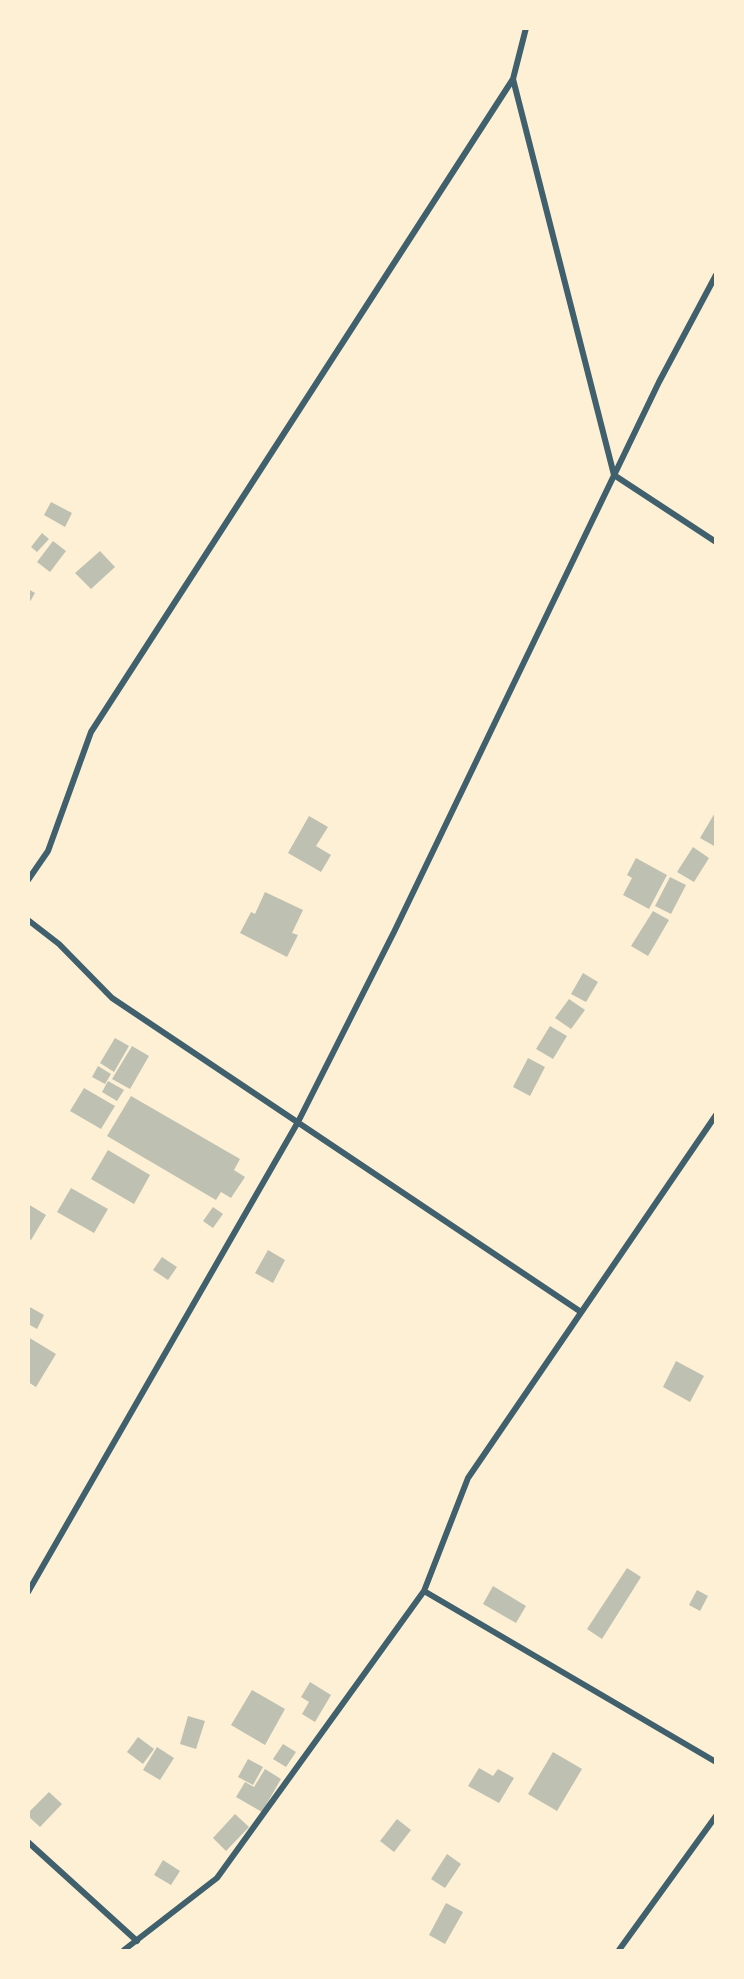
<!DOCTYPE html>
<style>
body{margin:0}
#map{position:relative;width:744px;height:1979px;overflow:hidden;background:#fdf0d5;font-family:"Exo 2",sans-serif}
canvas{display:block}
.frame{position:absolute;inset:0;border:30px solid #fdf0d5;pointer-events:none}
</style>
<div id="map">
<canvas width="744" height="1979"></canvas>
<div class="frame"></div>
</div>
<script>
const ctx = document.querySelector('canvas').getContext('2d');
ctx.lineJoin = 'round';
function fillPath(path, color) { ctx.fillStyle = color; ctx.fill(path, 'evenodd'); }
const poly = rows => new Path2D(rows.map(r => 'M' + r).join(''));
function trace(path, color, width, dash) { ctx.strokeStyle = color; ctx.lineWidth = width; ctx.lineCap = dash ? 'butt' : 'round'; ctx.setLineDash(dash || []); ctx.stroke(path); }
fillPath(poly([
 [51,502,72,513,65,527,44,515],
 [42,533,49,539,37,552,31,547],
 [53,541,66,551,50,572,37,562],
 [100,551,115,567,91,589,75,573],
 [28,589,35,593,28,605],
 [716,811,716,847,700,838],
 [309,816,328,827,316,846,331,855,321,872,288,853],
 [693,847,709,858,694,882,677,872],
 [636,858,667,875,649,909,623,895,632,878,627,875],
 [670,877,686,885,671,914,655,906],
 [265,892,303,910,292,933,298,935,287,957,240,933,251,912,255,914],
 [653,911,669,920,648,956,631,946],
 [583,973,598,982,586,1002,571,994],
 [569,999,585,1010,571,1029,555,1018],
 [550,1026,567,1036,553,1059,536,1049],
 [115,1038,129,1046,114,1072,100,1063],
 [132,1046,149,1056,130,1089,112,1079],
 [528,1058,545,1067,530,1096,513,1087],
 [98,1066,111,1074,105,1084,92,1077],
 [108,1081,124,1090,117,1101,102,1092],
 [84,1088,115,1106,101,1129,70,1111],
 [131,1096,240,1159,234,1170,245,1177,231,1198,221,1192,216,1200,107,1136],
 [108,1150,150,1175,134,1204,91,1179],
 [71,1188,108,1209,94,1233,57,1212],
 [28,1204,46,1215,31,1240,28,1238],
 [213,1207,223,1214,213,1228,203,1221],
 [268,1250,285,1260,273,1283,255,1273],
 [162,1257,177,1267,168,1280,153,1270],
 [28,1306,44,1315,37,1329,28,1324],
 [28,1337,56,1354,36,1387,28,1382],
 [676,1361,704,1376,690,1402,663,1387],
 [627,1568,641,1577,602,1639,587,1629],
 [493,1586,526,1606,516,1623,483,1604],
 [697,1590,708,1596,700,1611,689,1605],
 [310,1682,331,1695,315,1722,302,1714,309,1702,301,1697],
 [252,1690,285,1709,265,1745,231,1725],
 [188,1716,205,1721,196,1749,180,1744],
 [138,1737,154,1749,143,1764,127,1752],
 [283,1744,296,1752,286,1767,273,1759],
 [157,1747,174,1758,160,1780,143,1770],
 [553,1752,582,1769,557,1811,528,1794],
 [248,1759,263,1767,253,1785,238,1777],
 [479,1768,493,1776,498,1769,514,1778,499,1803,468,1786],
 [265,1769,281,1779,262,1812,236,1797,245,1782,254,1787],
 [49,1792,62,1804,40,1827,28,1816,28,1813],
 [235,1814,249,1827,226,1851,213,1838],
 [397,1819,411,1830,394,1852,380,1841],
 [447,1854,461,1864,445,1888,431,1879],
 [163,1860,180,1871,171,1885,154,1875],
 [446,1903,463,1912,445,1944,429,1935]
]), '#bec0b2');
trace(poly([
 [526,28,513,79,614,475,716,542],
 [28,880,48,851,91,732,513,79],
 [28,920,59,944,112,998,581,1312],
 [424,1591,716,1762],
 [28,1592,298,1122,394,932,659,382,716,275],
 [28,1842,137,1941],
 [124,1950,217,1878,424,1591,468,1478,716,1115],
 [619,1950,716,1816]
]), '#3f606c', 6);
</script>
